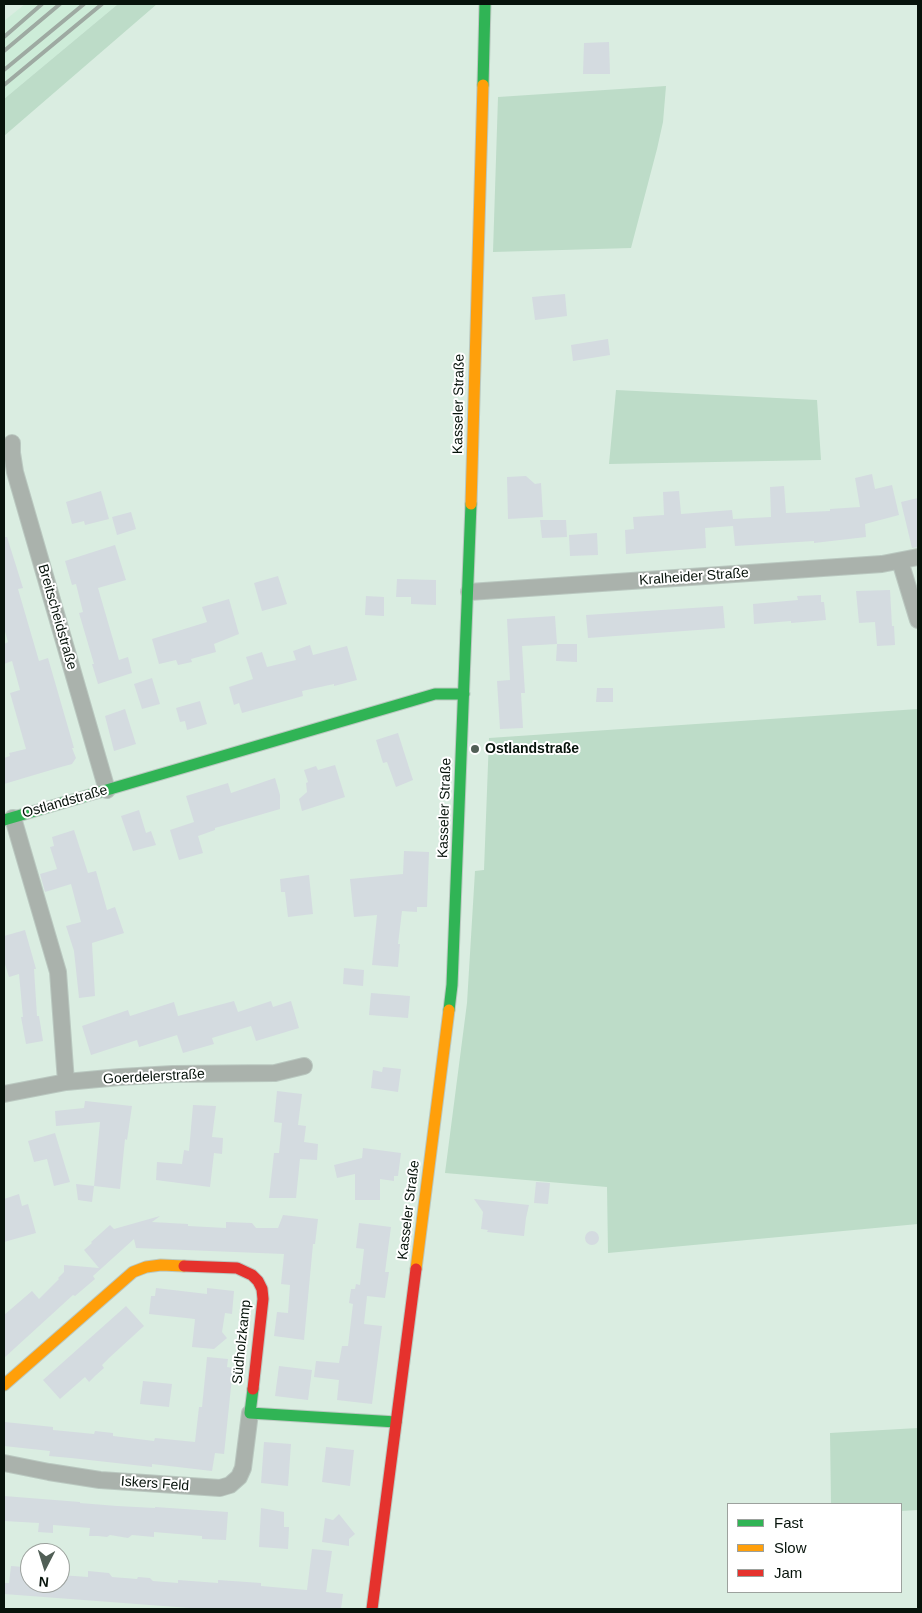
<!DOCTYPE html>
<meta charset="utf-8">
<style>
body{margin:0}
#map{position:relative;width:922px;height:1613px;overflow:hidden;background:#daede1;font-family:Helvetica,sans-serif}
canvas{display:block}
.frame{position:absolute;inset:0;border:5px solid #07130b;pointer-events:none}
.legend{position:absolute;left:727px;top:1503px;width:175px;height:90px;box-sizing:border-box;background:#fff;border:1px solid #9ca19d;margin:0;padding:6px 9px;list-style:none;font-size:15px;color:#07130b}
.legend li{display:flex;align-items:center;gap:10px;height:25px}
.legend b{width:25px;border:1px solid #9ca19d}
.north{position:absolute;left:20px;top:1543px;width:50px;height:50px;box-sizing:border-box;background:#fff;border:1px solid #9ca19d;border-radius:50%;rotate:185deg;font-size:14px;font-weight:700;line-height:20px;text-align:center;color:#07130b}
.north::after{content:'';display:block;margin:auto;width:18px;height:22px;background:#515f56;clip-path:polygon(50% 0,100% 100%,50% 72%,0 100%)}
</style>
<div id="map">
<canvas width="922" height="1613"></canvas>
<div class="frame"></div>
<ul class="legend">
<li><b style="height:6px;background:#30b455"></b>Fast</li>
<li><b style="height:6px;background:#ff9f0a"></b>Slow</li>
<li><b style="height:6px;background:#e5322d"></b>Jam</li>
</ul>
<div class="north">N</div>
</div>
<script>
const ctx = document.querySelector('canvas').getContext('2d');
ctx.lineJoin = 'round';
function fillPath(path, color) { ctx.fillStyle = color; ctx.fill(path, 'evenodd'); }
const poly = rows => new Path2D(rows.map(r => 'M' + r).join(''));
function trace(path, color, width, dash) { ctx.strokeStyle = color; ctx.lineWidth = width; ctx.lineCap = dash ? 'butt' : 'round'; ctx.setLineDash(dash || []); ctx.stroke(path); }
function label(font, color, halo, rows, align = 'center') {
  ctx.font = font + ' Helvetica,sans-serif'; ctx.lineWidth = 4; ctx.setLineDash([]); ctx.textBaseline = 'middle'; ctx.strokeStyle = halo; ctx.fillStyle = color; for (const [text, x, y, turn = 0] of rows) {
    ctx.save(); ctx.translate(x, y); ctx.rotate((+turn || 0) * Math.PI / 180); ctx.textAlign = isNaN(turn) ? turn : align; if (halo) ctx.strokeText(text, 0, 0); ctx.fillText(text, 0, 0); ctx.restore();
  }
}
fillPath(poly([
 [25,4,118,4,4,99,4,21]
]), '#cdecd8');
fillPath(poly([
 [118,4,157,4,4,136,4,99],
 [666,86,663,122,657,149,631,248,493,252,498,97],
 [616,390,817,400,821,460,609,464],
 [918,709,918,1224,608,1253,607,1187,445,1173,467,1003,475,871,484,870,489,738],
 [918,1428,918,1510,901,1511,901,1504,831,1504,830,1433]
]), '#bddcc8');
fillPath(poly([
 [609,42,610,74,583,74,584,43],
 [565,294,567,316,535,320,532,297],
 [608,339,610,355,573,361,571,345],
 [872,474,875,489,892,485,899,515,865,524,866,537,814,543,814,541,735,546,733,526,705,528,706,548,626,554,625,530,634,529,633,517,664,515,663,492,679,491,681,514,732,510,733,519,771,517,770,487,784,486,786,513,830,511,830,509,860,507,855,478],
 [526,476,535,484,541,483,543,517,508,519,507,477],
 [101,491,109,519,85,525,84,521,72,524,66,502],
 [918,498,918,547,912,548,901,502],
 [131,512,136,529,117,535,112,517],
 [540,520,566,520,567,537,542,538],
 [597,533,598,555,570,556,569,535],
 [4,537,7,537,23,588,18,589,39,661,48,658,74,748,72,748,76,758,72,764,61,767,4,784,4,758,10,756,9,753,26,749,10,693,20,690,12,661,4,664,4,644,8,642,4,628],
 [115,545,126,580,98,588,119,660,128,657,132,673,98,684,92,664,94,664,79,613,83,612,76,584,72,585,65,561],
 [278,576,287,604,262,611,254,583],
 [397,579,436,580,436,605,411,604,411,597,396,597],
 [890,590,892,626,894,626,895,645,877,646,875,622,859,623,856,591],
 [821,595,821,602,824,602,826,620,791,623,791,621,754,624,753,604,798,600,797,596],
 [366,596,384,597,384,616,365,615],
 [229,599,239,634,214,644,216,652,191,659,192,662,178,665,176,660,159,664,152,639,207,622,202,607],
 [723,606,725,628,588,638,586,615],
 [555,616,557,644,522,646,525,693,521,693,523,728,500,729,497,681,510,680,507,619],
 [557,644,577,644,577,662,556,661],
 [310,645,313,655,347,646,357,680,334,686,334,684,302,691,303,696,242,713,239,703,234,705,229,687,253,679,246,657,262,652,267,667,296,660,293,651],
 [152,678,160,704,142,709,134,684],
 [597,688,613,688,613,702,596,702],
 [200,701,207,724,187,730,185,721,180,722,176,708],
 [125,709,136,744,114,751,105,716],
 [398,733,413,780,396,787,387,762,383,763,376,740],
 [335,765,345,797,302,811,299,799,307,792,306,783,308,782,304,770,316,766,318,770],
 [275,778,280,795,280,809,215,828,215,830,198,836,203,853,179,860,170,830,194,822,186,796,228,783,231,793],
 [139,810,146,833,151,831,156,845,133,851,121,816],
 [74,830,88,873,96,871,107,910,115,907,124,933,92,943,95,996,79,998,74,951,66,926,81,922,71,884,45,892,40,874,57,869,50,847,54,846,52,837],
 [404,851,429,852,427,907,417,907,417,912,402,911,398,944,400,944,398,967,372,965,377,915,354,917,350,879,403,874],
 [309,875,313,914,288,917,285,892,281,892,280,879],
 [25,930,36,969,34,969,37,1016,39,1016,43,1041,26,1044,21,1017,23,1017,19,974,9,977,4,961,4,936],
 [344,968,364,970,363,986,343,984],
 [371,993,410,996,408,1018,369,1015],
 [234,1001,238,1012,271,1001,273,1007,291,1001,299,1028,256,1041,251,1026,212,1038,214,1044,183,1053,177,1035,139,1047,137,1040,91,1055,82,1026,128,1010,130,1016,174,1002,178,1016],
 [383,1067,401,1069,398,1092,371,1088,373,1070,382,1072],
 [277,1091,302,1094,298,1125,306,1126,304,1142,318,1144,317,1160,300,1159,296,1198,269,1198,274,1153,279,1153,282,1123,274,1122],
 [85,1101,132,1106,127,1140,125,1139,120,1189,94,1186,100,1122,56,1126,55,1111,84,1108],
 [193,1105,216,1106,212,1137,223,1138,222,1154,214,1153,210,1187,156,1180,157,1162,182,1164,184,1150,189,1151],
 [55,1133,70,1182,54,1186,47,1159,34,1162,28,1141],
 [363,1148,401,1153,398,1176,394,1176,394,1181,380,1179,380,1200,355,1200,355,1174,337,1178,334,1165,362,1158],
 [536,1182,550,1183,548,1204,534,1203],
 [76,1184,94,1186,92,1202,78,1200],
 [19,1194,22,1206,28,1204,36,1233,4,1242,4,1199],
 [474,1199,529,1205,526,1218,524,1236,487,1232,488,1230,481,1229,483,1212],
 [283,1215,318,1219,315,1244,313,1244,304,1340,274,1336,277,1312,288,1313,290,1285,281,1284,284,1254,136,1248,134,1239,93,1276,95,1279,75,1296,73,1295,4,1358,4,1315,32,1291,39,1299,59,1279,58,1278,64,1272,64,1265,99,1268,84,1250,92,1243,91,1242,110,1225,114,1229,160,1216,152,1222,188,1224,188,1226,226,1228,226,1222,252,1223,256,1228,278,1228],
 [359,1223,391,1227,385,1272,389,1272,385,1298,367,1296,364,1324,382,1326,372,1404,337,1400,339,1380,314,1377,316,1361,339,1363,342,1346,348,1346,353,1304,349,1303,351,1289,355,1289,356,1284,360,1285,364,1249,356,1248],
 '585 1238a7 7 0 1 1 14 0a7 7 0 1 1-14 0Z',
 [156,1288,207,1294,207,1288,234,1291,232,1314,225,1313,222,1332,227,1338,214,1349,192,1347,195,1319,149,1314,151,1296,155,1296],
 [126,1306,144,1326,109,1358,102,1365,104,1368,95,1376,89,1382,85,1377,60,1399,43,1380],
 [207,1357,228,1359,227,1367,233,1368,224,1454,215,1453,212,1471,152,1464,152,1467,71,1458,49,1456,50,1451,4,1446,5,1422,53,1427,53,1430,74,1432,94,1434,95,1431,113,1433,113,1436,154,1441,155,1438,195,1442,199,1407,202,1407],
 [279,1366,312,1370,308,1400,275,1396],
 [143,1381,172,1384,169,1407,140,1404],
 [264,1442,291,1444,288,1486,261,1483],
 [326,1447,354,1450,350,1486,322,1482],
 [4,1496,80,1502,80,1503,117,1506,155,1508,155,1507,228,1512,226,1540,202,1539,202,1536,154,1532,154,1537,132,1535,128,1538,110,1535,107,1537,98,1536,89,1536,90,1528,53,1525,53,1533,38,1532,39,1523,4,1521],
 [261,1508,284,1512,284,1527,289,1527,288,1549,259,1547],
 [339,1514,355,1534,349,1539,349,1546,322,1542,325,1518,333,1520],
 [312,1549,332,1551,326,1592,343,1594,341,1609,203,1609,4,1594,5,1583,9,1583,11,1566,23,1567,26,1572,30,1572,30,1583,60,1583,60,1575,88,1577,88,1571,109,1573,112,1577,137,1579,138,1577,150,1578,153,1581,178,1583,178,1580,218,1583,218,1580,261,1583,261,1586,307,1590]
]), '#d4dbe0');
const street = poly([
 [12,443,12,453,15,472,107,790],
 [900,561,918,620],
 [469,592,882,564,918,557],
 [13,818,58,972,66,1082],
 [4,1094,66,1082,120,1077,173,1074,275,1073,304,1066],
 [4,1463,49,1472,100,1480,220,1488,230,1485,239,1477,243,1468,250,1413]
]);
const fast = poly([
 [483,85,485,4],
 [4,820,435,694,464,694],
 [449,1010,452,985,471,504],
 [253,1389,250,1413,396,1422]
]);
const slow = poly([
 [471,504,483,85],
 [416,1269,449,1010],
 [4,1385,133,1272,146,1267,161,1265,184,1266]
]);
const jam = poly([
 [184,1266,237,1268,252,1275,258,1281,262,1289,263,1299,253,1389],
 [372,1609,416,1269]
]);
trace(street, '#bac8c0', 18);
trace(fast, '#bac8c0', 13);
trace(slow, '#bac8c0', 13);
trace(jam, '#bac8c0', 13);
trace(street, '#aab2ac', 16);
trace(fast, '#30b455', 11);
trace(slow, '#ff9f0a', 11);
trace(jam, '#e5322d', 11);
trace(poly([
 [4,37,42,4],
 [4,51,60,4],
 [4,70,84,4],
 [4,85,102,4]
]), '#9eaaa2', 4);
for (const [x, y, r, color] of [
 [475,749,5,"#515f56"]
]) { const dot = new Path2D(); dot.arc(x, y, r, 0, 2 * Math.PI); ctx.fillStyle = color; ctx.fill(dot); trace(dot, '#fff', 2); }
label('14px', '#07130b', '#fff', [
 ["Kasseler Straße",459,404,-89],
 ["Kralheider Straße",694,577,-4],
 ["Breitscheidstraße",57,617,74],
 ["Ostlandstraße",65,802,-16],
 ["Kasseler Straße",445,808,-88],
 ["Goerdelerstraße",154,1077,-3],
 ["Kasseler Straße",409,1210,-83],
 ["Südholzkamp",242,1342,-84],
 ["Iskers Feld",155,1484,4]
]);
label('bold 14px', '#07130b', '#fff', [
 ["Ostlandstraße",485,749]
], 'left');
</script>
